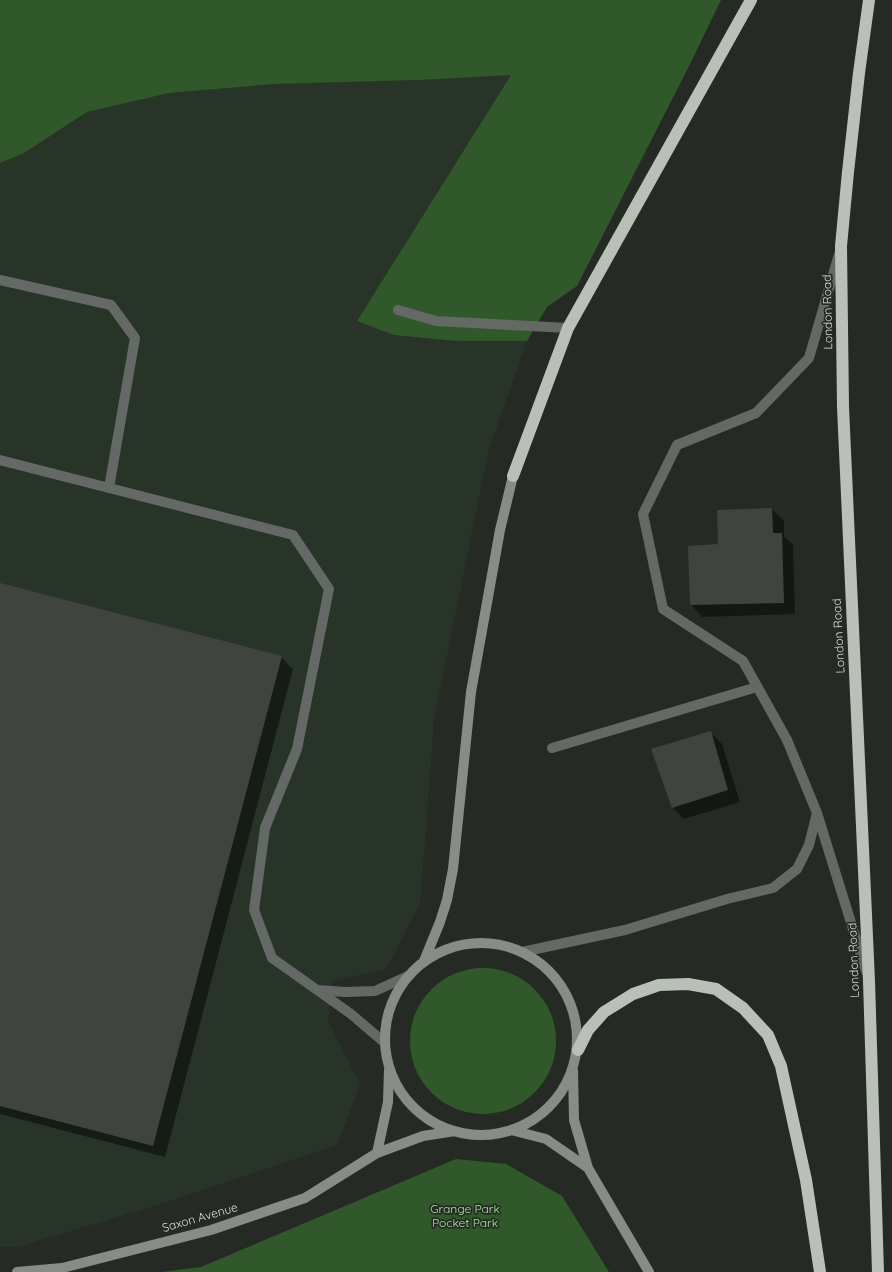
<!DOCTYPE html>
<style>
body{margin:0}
canvas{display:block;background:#252b24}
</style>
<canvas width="892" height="1272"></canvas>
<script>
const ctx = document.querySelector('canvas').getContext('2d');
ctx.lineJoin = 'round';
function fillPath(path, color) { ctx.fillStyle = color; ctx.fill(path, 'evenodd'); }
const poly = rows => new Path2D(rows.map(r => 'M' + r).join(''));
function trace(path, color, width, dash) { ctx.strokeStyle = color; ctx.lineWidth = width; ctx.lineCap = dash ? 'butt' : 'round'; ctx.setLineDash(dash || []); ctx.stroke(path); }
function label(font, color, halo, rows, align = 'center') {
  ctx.font = font + ' Quicksand,sans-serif'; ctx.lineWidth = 3.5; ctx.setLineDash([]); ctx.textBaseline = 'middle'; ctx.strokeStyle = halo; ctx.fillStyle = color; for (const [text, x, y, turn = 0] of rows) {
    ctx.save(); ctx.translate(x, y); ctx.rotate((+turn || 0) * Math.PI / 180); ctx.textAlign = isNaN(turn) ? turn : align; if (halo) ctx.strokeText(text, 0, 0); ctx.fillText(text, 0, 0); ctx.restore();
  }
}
fillPath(poly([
 [511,75,357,321,457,341,527,341,488,452,434,719,420,904,386,969,333,981,328,1021,360,1084,337,1145,170,1201,18,1247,0,1247,0,163,24,153,87,112,169,93,274,84,419,80]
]), '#293428');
fillPath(poly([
 [0,0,721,0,689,66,577,286,547,307,527,341,457,341,394,335,357,321,511,75,419,80,274,84,169,93,87,112,24,153,0,163],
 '410 1041a73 73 0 1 1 146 0a73 73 0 1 1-146 0Z',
 [456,1159,506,1164,562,1196,609,1272,162,1272,201,1267]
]), '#31582a');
fillPath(poly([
 [772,509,784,521,784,536,793,545,795,614,702,617,691,605,719,545],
 [0,584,281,657,293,669,165,1157,0,1114],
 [710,732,722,744,740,802,684,819,673,808]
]), '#0007');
fillPath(poly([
 [772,508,773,533,782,533,784,603,690,605,688,546,718,544,717,510],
 [0,583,282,656,153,1146,0,1106],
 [711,731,728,790,672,808,651,749]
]), '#3f453e');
trace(poly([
 [839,254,809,358,756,413,677,445,643,514,663,609,743,661,787,740,817,813,866,971],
 [0,280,111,305,135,338,109,488],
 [398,310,436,321,568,328],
 [0,460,293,535,329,589,297,749,265,828,254,910,272,958,351,1014,385,1043],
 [552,748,757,687],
 [522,952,625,930,727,899,773,888,797,869,809,845,817,813],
 [318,990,345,992,375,991,408,976]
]), '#656965', 10);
trace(poly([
 '385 1039a96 96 0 1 1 192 0a96 96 0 1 1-192 0Z',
 [424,961,440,922,447,900,453,869,471,692,500,530,513,476],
 [573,1070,574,1120,588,1168,649,1272],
 [511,1130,546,1139,588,1168],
 [377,1153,388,1102,389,1070],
 [17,1272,62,1268,211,1230,305,1198,377,1153,423,1136,455,1131]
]), '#878c86', 10);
trace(poly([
 [869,0,859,73,848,172,841,246,843,407,869,981,878,1272],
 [513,476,568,328,751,0],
 [578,1050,588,1030,604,1012,633,994,659,985,688,984,716,989,743,1008,768,1035,781,1066,806,1180,820,1272]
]), '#b9c0b7', 12);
label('12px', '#dbdfdb', '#252b24', [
 ["London Road",828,312,-91],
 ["London Road",839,636,-93],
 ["London Road",854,960,-92],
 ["Saxon Avenue",200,1218,-16]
]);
label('12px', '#a7e89c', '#252b24', [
 ["Grange Park",465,1209],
 ["Pocket Park",465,1223]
]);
</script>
